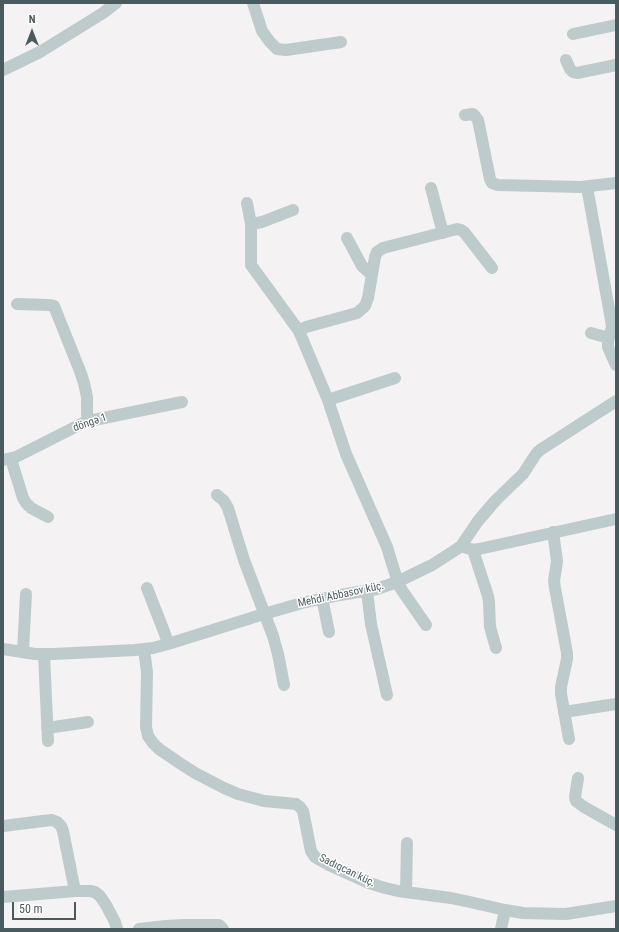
<!DOCTYPE html>
<meta charset="utf-8">
<style>
body{margin:0}
#map{position:relative;width:619px;height:932px;overflow:hidden;background:#f4f2f2;font-family:"Roboto Condensed",sans-serif}
canvas{display:block}
.frame{position:absolute;inset:0;border:4px solid #4a5b5f;pointer-events:none}
.north{position:absolute;left:12px;top:12px;width:40px;height:40px;-webkit-text-stroke:3px #fff;paint-order:stroke;rotate:0deg;font-size:11px;font-weight:700;line-height:16px;text-align:center;color:#4a5b5f}
.north::after{content:'';display:block;margin:auto;width:14px;height:18px;background:#4a5b5f;clip-path:polygon(50% 0,100% 100%,50% 72%,0 100%)}
.scale{position:absolute;left:12px;top:902px;width:64px;height:18px;box-sizing:border-box;border:2px solid #4a5b5f;border-top:0;padding-left:5px;font-size:12px;line-height:14px;white-space:nowrap;color:#4a5b5f;-webkit-text-stroke:3px #fff;paint-order:stroke}
</style>
<div id="map">
<canvas width="619" height="932"></canvas>
<div class="frame"></div>
<div class="north">N</div>
<div class="scale">50 m</div>
</div>
<script>
const ctx = document.querySelector('canvas').getContext('2d');
ctx.lineJoin = 'round';
const poly = rows => new Path2D(rows.map(r => 'M' + r).join(''));
function trace(path, color, width, dash) { ctx.strokeStyle = color; ctx.lineWidth = width; ctx.lineCap = dash ? 'butt' : 'round'; ctx.setLineDash(dash || []); ctx.stroke(path); }
function label(font, color, halo, rows, align = 'center') {
  ctx.font = font + ' "Roboto Condensed",sans-serif'; ctx.lineWidth = 3; ctx.setLineDash([]); ctx.textBaseline = 'middle'; ctx.strokeStyle = halo; ctx.fillStyle = color; for (const [text, x, y, turn = 0] of rows) {
    ctx.save(); ctx.translate(x, y); ctx.rotate((+turn || 0) * Math.PI / 180); ctx.textAlign = isNaN(turn) ? turn : align; if (halo) ctx.strokeText(text, 0, 0); ctx.fillText(text, 0, 0); ctx.restore();
  }
}
trace(poly([
 [253,3,262,31,270,42,277,49,286,50,341,42],
 [573,34,616,25],
 [566,60,570,69,573,72,577,73,616,65],
 [3,70,40,52,103,13,116,3],
 [465,115,473,114,475,116,478,120,490,179,492,183,498,185,581,187,598,185,616,183],
 [587,187,611,320,612,327,608,341,608,347,616,365],
 [431,188,443,233],
 [247,203,251,224,251,265,299,331,328,400,346,454,387,547,399,586,426,625],
 [251,224,262,222,293,210],
 [347,238,362,266,371,274],
 [17,304,49,305,54,306,80,371,84,383,87,397,87,414,89,421],
 [299,331,306,327,357,313,365,306,368,298,375,257,377,252,383,248,457,229,461,230,464,232,492,268],
 [591,333,609,338],
 [328,400,395,378],
 [11,459,23,498,26,503,31,508,48,517],
 [3,460,16,457,83,423,89,421,182,402],
 [217,495,224,501,228,508,244,560,273,636,278,654,284,685],
 [553,532,557,561,554,581,555,588,567,653,567,659,561,687,561,694,569,739],
 [461,546,473,550,479,549,616,519],
 [473,550,488,596,489,602,490,627,496,648],
 [147,588,165,634,168,644],
 [367,591,371,624,387,695],
 [322,598,329,632],
 [3,649,35,654,54,654,135,650,153,648,168,644,264,614,302,603,340,595,377,589,397,582,432,565,457,549,461,546,478,521,496,500,523,474,536,454,540,450,616,401],
 [144,649,147,672,146,727,148,736,153,743,159,749,178,762,195,773,224,788,238,794,264,801,296,804,300,807,303,811,311,851,315,857,329,865,369,883,385,888,398,891,451,898,470,902,505,910,523,913,566,914,616,906],
 [23,651,26,594],
 [44,654,48,741],
 [564,712,616,704],
 [47,728,88,722],
 [578,778,575,797,576,801,584,807,616,825],
 [3,826,43,821,52,820,57,822,61,826,63,831,75,891],
 [406,892,407,843],
 [3,897,75,891,90,891,95,892,100,896,106,905,115,922,117,929],
 [139,929,166,926,184,925,219,925,223,929],
 [501,929,505,910]
]), '#becbcd', 12);
label('11px', '#4a5b5f', '#fff', [
 ["döngə 1",90,423,-19],
 ["Mehdi Abbasov küç.",341,595,-12],
 ["Sadıqcan küç.",347,871,26]
]);
</script>
